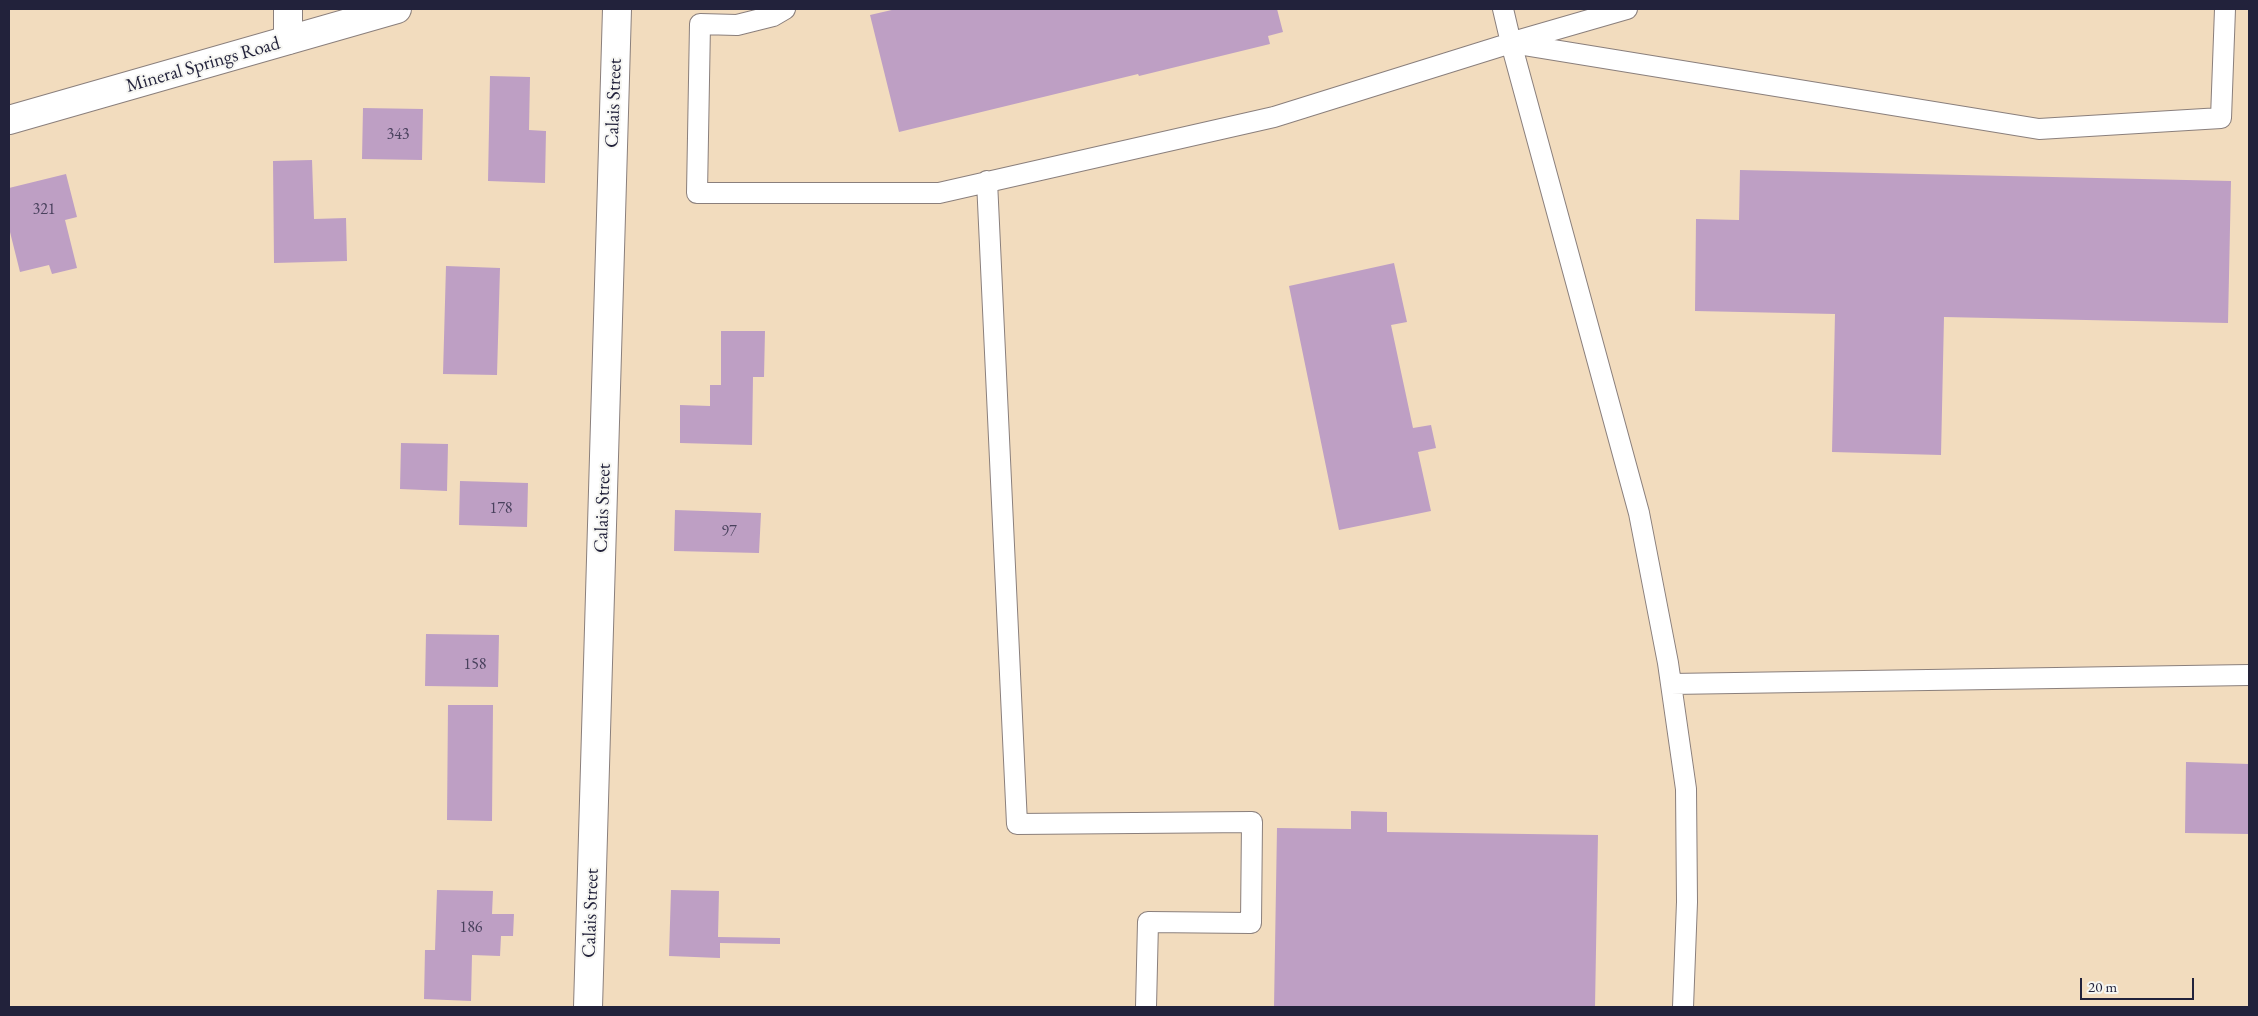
<!DOCTYPE html>
<style>
body{margin:0}
#map{position:relative;width:2258px;height:1016px;overflow:hidden;background:#f2dcbe;font-family:"EB Garamond",serif}
canvas{display:block}
.frame{position:absolute;inset:0;border:10px solid #22223b;pointer-events:none}
.scale{position:absolute;left:2080px;top:978px;width:114px;height:22px;box-sizing:border-box;border:2px solid #22223b;border-top:0;padding-left:6px;font-size:15px;line-height:18px;white-space:nowrap;color:#22223b;-webkit-text-stroke:4px #f6f6f2;paint-order:stroke}
</style>
<div id="map">
<canvas width="2258" height="1016"></canvas>
<div class="frame"></div>
<div class="scale">20 m</div>
</div>
<script>
const ctx = document.querySelector('canvas').getContext('2d');
ctx.lineJoin = 'round';
function fillPath(path, color) { ctx.fillStyle = color; ctx.fill(path, 'evenodd'); }
const poly = rows => new Path2D(rows.map(r => 'M' + r).join(''));
function trace(path, color, width, dash) { ctx.strokeStyle = color; ctx.lineWidth = width; ctx.lineCap = dash ? 'butt' : 'round'; ctx.setLineDash(dash || []); ctx.stroke(path); }
function label(font, color, halo, rows, align = 'center') {
  ctx.font = font + ' "EB Garamond",serif'; ctx.lineWidth = 4; ctx.setLineDash([]); ctx.textBaseline = 'middle'; ctx.strokeStyle = halo; ctx.fillStyle = color; for (const [text, x, y, turn = 0] of rows) {
    ctx.save(); ctx.translate(x, y); ctx.rotate((+turn || 0) * Math.PI / 180); ctx.textAlign = isNaN(turn) ? turn : align; if (halo) ctx.strokeText(text, 0, 0); ctx.fillText(text, 0, 0); ctx.restore();
  }
}
fillPath(poly([
 [896,9,1277,9,1283,32,1268,36,1270,44,1139,76,1138,74,899,132,870,15],
 [490,76,530,77,529,130,546,131,545,183,488,181],
 [363,108,423,109,422,160,362,159],
 [312,160,314,219,346,218,347,261,274,263,273,161],
 [1740,170,2231,181,2228,323,1944,317,1941,455,1832,452,1835,314,1695,311,1696,219,1739,220],
 [66,174,77,217,65,220,77,268,52,274,49,265,20,272,9,228,9,188],
 [1394,263,1407,322,1391,325,1413,428,1431,425,1436,448,1418,452,1431,511,1339,530,1289,286],
 [446,266,500,268,497,375,443,374],
 [721,331,765,331,764,377,753,377,752,445,680,443,680,405,710,406,710,385,721,385],
 [401,443,448,444,447,491,400,489],
 [460,481,528,483,527,527,459,525],
 [675,510,761,513,759,553,674,551],
 [426,634,499,635,498,687,425,686],
 [448,705,493,705,492,821,447,820],
 [2186,762,2249,764,2249,834,2185,833],
 [1351,811,1387,812,1387,832,1598,835,1595,1007,1274,1007,1277,828,1351,829],
 [437,890,493,891,492,914,514,914,513,936,501,936,500,956,472,955,471,1001,424,999,425,950,435,950],
 [671,890,719,891,718,937,780,938,780,944,720,943,720,958,669,956]
]), '#be9fc4');
const lane = poly([
 [785,9,773,16,737,25,700,24,697,193,939,193,1274,117,1511,43,1503,9],
 [1516,41,1627,9],
 [1511,43,1639,513,1668,663,1686,789,1687,902,1683,1007],
 [1511,43,2039,129,2221,118,2225,9],
 [987,181,1017,824,1252,822,1251,923,1148,922,1146,1007],
 [1671,684,2249,675]
]);
const street = poly([
 [288,40,288,9],
 [588,1007,617,9]
]);
const secondary = poly([
 [9,120,397,9]
]);
trace(lane, '#8a7f7c', 22);
trace(street, '#8a7f7c', 30);
trace(secondary, '#8a7f7c', 30);
trace(lane, '#fff', 20);
trace(street, '#fff', 28);
trace(secondary, '#fff', 28);
label('16px', '#49415d', null, [
 ["343",398,135],
 ["321",44,210],
 ["178",501,509],
 ["97",729,532],
 ["158",475,665],
 ["186",471,928]
]);
label('19px', '#22223b', '#f6f6f2', [
 ["Mineral Springs Road",203,65,-16],
 ["Calais Street",614,103,-88],
 ["Calais Street",603,508,-88],
 ["Calais Street",591,913,-88]
]);
</script>
